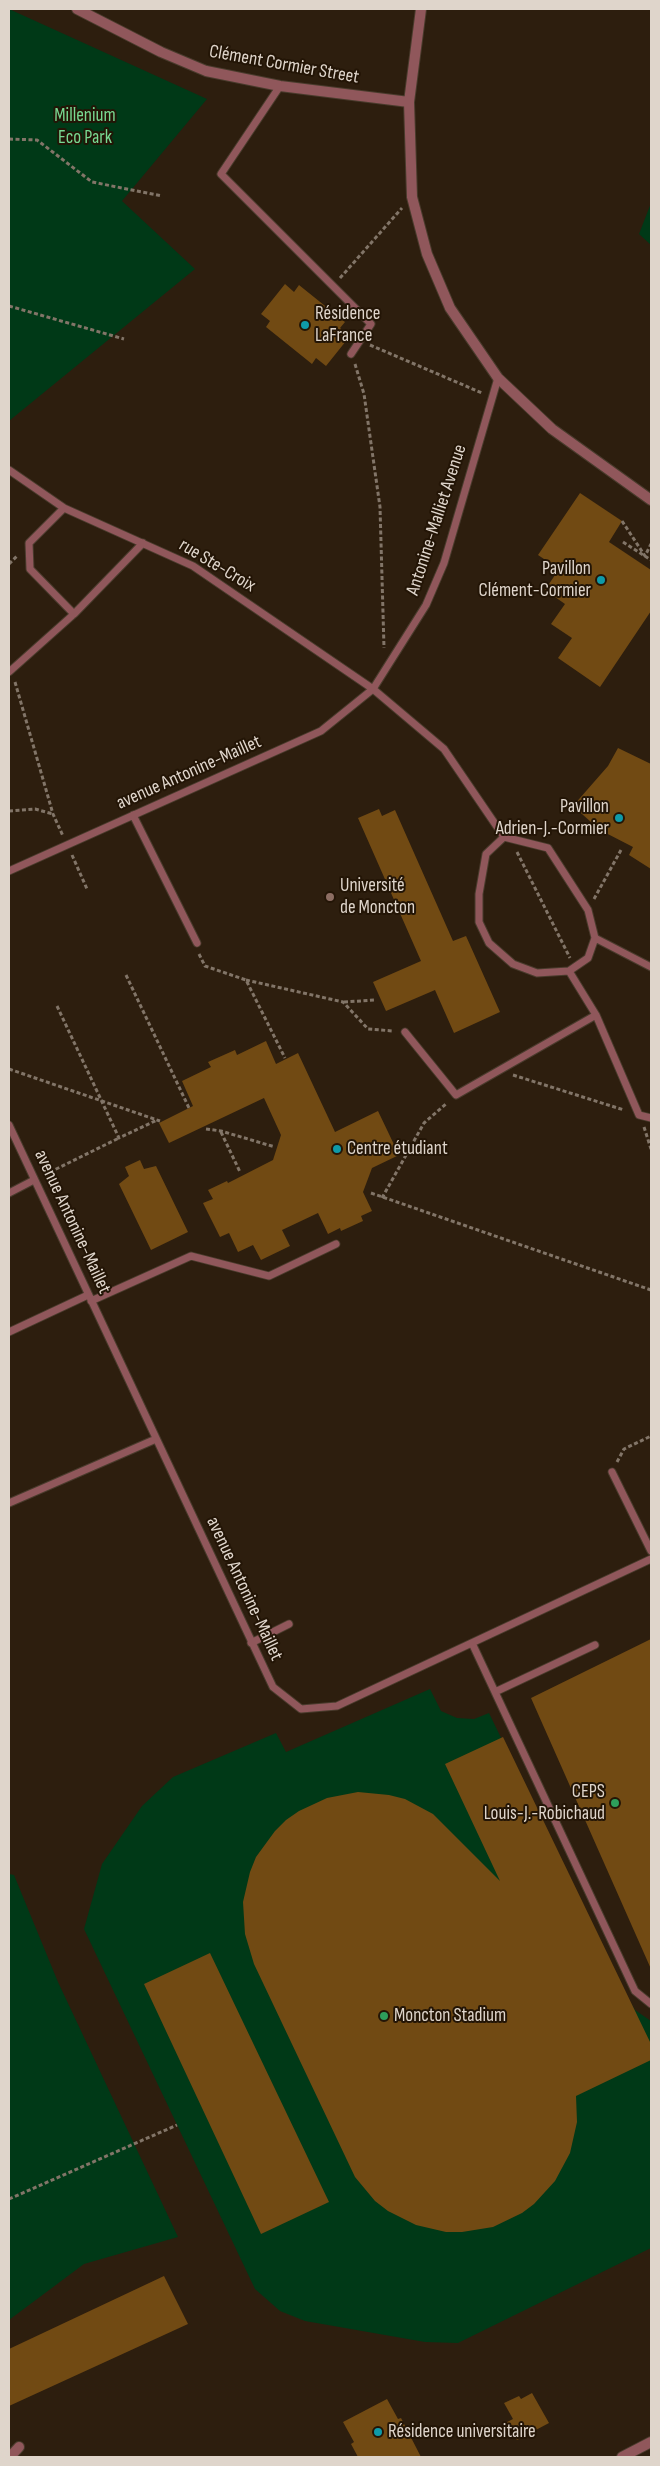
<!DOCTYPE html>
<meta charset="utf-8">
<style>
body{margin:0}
#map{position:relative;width:660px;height:2466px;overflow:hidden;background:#2d1e0e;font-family:"Sofia Sans Condensed",sans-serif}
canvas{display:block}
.frame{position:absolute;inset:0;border:10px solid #dfd5cb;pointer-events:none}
</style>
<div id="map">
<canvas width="660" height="2466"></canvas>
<div class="frame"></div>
</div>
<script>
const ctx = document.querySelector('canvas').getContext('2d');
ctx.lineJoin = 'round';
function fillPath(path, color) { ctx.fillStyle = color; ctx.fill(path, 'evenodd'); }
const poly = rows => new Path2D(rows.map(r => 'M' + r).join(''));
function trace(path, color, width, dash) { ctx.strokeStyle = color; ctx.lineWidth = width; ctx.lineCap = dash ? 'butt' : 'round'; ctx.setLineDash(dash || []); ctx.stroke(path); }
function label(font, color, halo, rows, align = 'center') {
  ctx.font = font + ' "Sofia Sans Condensed",sans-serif'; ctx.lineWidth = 4; ctx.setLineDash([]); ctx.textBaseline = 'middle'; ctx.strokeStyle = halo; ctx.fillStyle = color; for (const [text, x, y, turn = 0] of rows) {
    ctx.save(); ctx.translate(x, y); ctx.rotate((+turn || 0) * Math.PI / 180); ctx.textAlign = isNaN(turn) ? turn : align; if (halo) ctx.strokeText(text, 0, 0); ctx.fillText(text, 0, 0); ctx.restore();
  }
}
fillPath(poly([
 [9,9,207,99,122,201,195,269,9,421],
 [651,203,651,245,639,234],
 [430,1689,441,1711,457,1718,474,1719,489,1713,626,1995,635,2010,651,2021,651,2248,458,2343,425,2342,305,2321,280,2311,255,2289,84,1929,102,1864,142,1806,173,1777,276,1733,286,1752],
 [9,1874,14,1875,58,1982,178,2237,84,2264,9,2320]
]), '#003917');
fillPath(poly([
 [285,284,294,292,299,285,345,322,340,328,350,336,326,366,316,358,312,364,266,327,270,321,261,314],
 [580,493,622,521,609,542,651,570,651,611,600,687,558,658,572,638,551,624,565,604,545,590,559,569,538,555],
 [618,748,651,764,651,869,629,855,633,847,600,830,573,806,608,766],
 [379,809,382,816,395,810,453,941,466,936,500,1012,454,1033,435,990,386,1011,373,982,421,961,358,818],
 [266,1041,276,1064,298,1053,335,1132,378,1111,399,1155,372,1168,363,1192,372,1211,361,1216,363,1221,341,1231,340,1228,328,1234,318,1213,282,1230,290,1246,261,1260,253,1245,238,1252,229,1233,220,1237,203,1203,213,1199,208,1190,227,1181,228,1183,273,1160,281,1135,264,1098,169,1143,159,1123,193,1106,182,1081,211,1067,208,1062,235,1050,237,1055],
 [140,1160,144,1169,156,1166,188,1232,151,1250,119,1184,129,1176,125,1167],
 [651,1639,651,1969,531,1698],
 [503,1737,651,2044,651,2060,576,2096,577,2122,570,2153,555,2181,534,2204,522,2213,493,2227,462,2232,446,2232,416,2225,388,2211,375,2201,355,2177,254,1964,245,1934,243,1902,250,1872,256,1857,275,1831,286,1820,299,1811,327,1798,358,1792,389,1795,405,1799,433,1814,500,1881,445,1764],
 [210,1953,329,2202,261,2234,144,1984],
 [164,2276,188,2324,9,2406,9,2349],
 [532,2393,549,2423,517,2440,507,2422,513,2419,504,2403,519,2396,521,2399],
 [387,2399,398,2419,401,2418,421,2457,358,2457,351,2444,354,2442,343,2422]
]), '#714a13');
const service = poly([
 [280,86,221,174,371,324,351,354],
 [9,470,64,508,193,566,373,689,444,749,504,837],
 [64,508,29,543,30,569,74,614],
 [9,672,74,614,143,543],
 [133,815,197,943],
 [504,837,548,848,588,910,595,938,588,958,569,971,537,973,513,964,489,943,479,922,479,894,486,854,504,837],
 [9,871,321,731,373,689,426,605,444,563,498,378],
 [595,938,651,967],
 [596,1015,639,1115,651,1118],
 [405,1032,456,1095,596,1015,569,971],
 [9,1125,273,1687,301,1709,337,1706,651,1559],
 [9,1193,34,1180],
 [91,1301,191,1256,269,1276,336,1244],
 [9,1332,88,1295],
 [612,1472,651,1551],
 [9,1503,156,1439],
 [251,1643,289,1624],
 [472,1643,635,1991,651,2004],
 [495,1692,595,1645]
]);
const minor = poly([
 [10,2457,19,2447]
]);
const tertiary = poly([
 [77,9,161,52,206,71,280,86,409,102],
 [421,9,409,102,412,197,427,254,450,308,498,378,552,429,651,500],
 [622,2457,651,2442]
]);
trace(service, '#493b2c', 9);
trace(minor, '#493b2c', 12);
trace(tertiary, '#493b2c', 12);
trace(poly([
 [9,139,37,140,92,182,162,196],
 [340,278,402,208],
 [9,306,124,339],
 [370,345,482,393],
 [355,364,364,394,380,507,384,648],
 [622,521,645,556,651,544],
 [623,542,651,560],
 [9,564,17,556],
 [15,682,53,814,63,836],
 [9,811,35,809,53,814],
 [517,852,570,958],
 [72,855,87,889],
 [594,899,621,850],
 [199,954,205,966,246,980,285,1058],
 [126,975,189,1108],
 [246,980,343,1002,368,1029,393,1031],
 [344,1002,375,1000],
 [57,1006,119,1138,157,1120],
 [9,1069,160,1121],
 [513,1075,624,1110],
 [644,1127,651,1149],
 [206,1129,221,1131,275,1147],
 [221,1132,240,1172],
 [44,1175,119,1138],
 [371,1193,651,1290],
 [382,1198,424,1123,447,1103],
 [617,1462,624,1449,651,1436],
 [9,2199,177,2125]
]), '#827568', 3, [4, 2.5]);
trace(service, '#90575b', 7);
trace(minor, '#90575b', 10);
trace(tertiary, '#90575b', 10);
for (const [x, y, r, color] of [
 [305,325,5,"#0f9aa8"],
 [601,580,5,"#0f9aa8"],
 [619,818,5,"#0f9aa8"],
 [330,897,5,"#8d6e63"],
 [337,1149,5,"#0f9aa8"],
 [615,1803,5,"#2e9e5b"],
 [384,2016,5,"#2e9e5b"],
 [378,2432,5,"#0f9aa8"]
]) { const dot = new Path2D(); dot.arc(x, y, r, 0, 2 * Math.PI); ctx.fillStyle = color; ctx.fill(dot); trace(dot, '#231506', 2); }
label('19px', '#dfd5cb', '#231506', [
 ["Clément Cormier Street",284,65,10],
 ["Antonine-Malliet Avenue",437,520,-72],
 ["rue Ste-Croix",217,566,31],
 ["avenue Antonine-Maillet",189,773,-24],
 ["avenue Antonine-Maillet",72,1222,65],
 ["avenue Antonine-Maillet",244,1589,65]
]);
label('19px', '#78d992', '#231506', [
 ["Millenium",85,116],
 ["Eco Park",85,138]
]);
label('19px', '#dfd5cb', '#231506', [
 ["Résidence",315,314],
 ["LaFrance",315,336],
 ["Pavillon",591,569,"right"],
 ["Clément-Cormier",591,591,"right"],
 ["Pavillon",609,807,"right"],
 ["Adrien-J.-Cormier",609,829,"right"],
 ["Université",340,886],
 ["de Moncton",340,908],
 ["Centre étudiant",347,1149],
 ["CEPS",605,1792,"right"],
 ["Louis-J.-Robichaud",605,1814,"right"],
 ["Moncton Stadium",394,2016],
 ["Résidence universitaire",388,2432]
], 'left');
</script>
